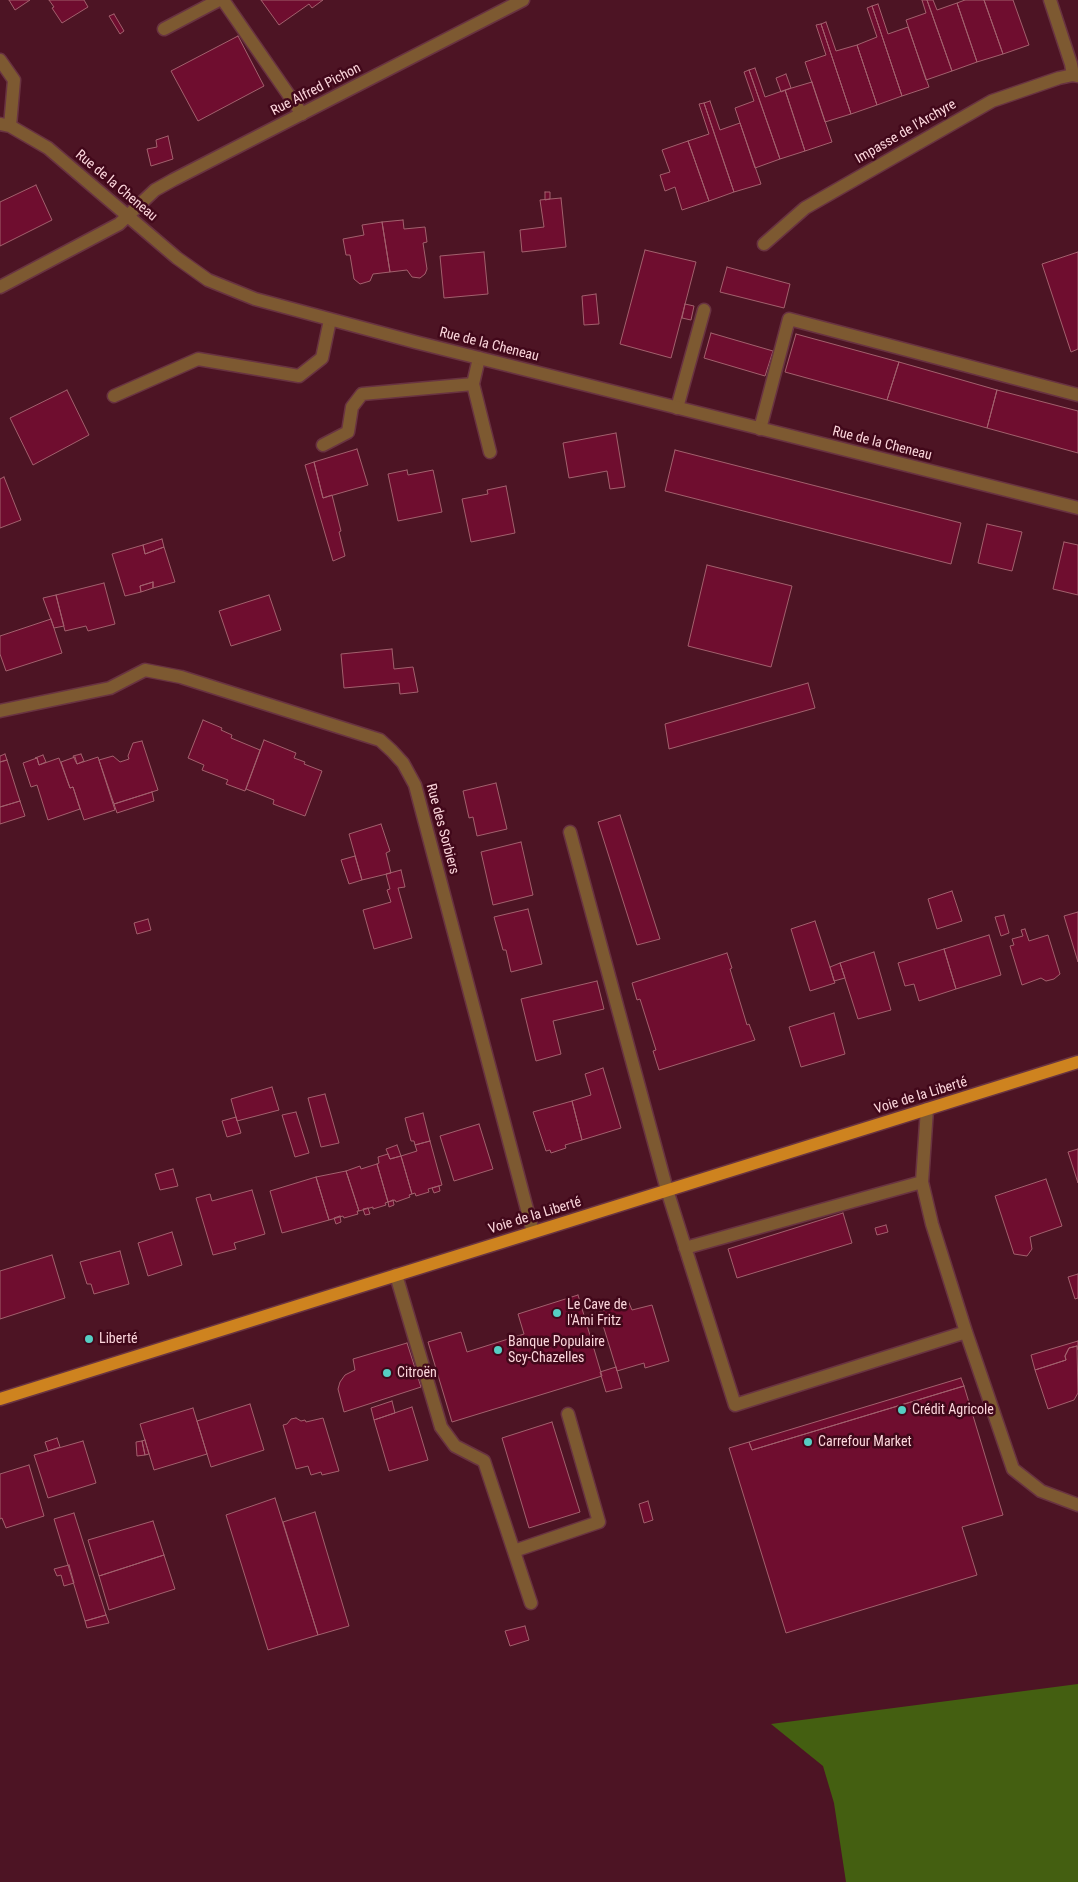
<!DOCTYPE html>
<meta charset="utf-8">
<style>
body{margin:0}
canvas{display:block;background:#4d1424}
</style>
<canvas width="1078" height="1882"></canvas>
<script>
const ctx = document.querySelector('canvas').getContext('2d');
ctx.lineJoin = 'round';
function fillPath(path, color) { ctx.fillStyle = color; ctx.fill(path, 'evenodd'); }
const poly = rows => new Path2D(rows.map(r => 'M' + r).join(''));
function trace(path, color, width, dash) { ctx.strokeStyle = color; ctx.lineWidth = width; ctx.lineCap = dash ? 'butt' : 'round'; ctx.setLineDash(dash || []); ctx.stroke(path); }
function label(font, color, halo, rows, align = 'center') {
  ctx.font = font + ' "Roboto Condensed",sans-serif'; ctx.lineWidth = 5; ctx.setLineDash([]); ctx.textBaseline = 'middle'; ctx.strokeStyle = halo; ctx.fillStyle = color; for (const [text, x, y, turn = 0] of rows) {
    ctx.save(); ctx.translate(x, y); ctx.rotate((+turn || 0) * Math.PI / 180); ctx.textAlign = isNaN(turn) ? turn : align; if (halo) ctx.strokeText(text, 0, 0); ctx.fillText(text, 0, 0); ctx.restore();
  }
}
fillPath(poly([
 [1078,1684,1078,1882,846,1882,834,1803,823,1766,771,1724]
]), '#445f11');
const building = poly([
 [9,0,30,0,15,10,9,0],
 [49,0,84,0,88,7,62,23,52,8,54,7,49,0],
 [261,0,323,0,312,8,309,4,279,25,261,0],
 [922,0,927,0,952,71,926,80,906,20,926,13,922,0],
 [927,0,933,0,937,10,957,3,977,62,952,71,927,0],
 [965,0,984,0,1003,54,977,62,957,3,965,0],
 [984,0,1013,0,1029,45,1003,54,984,0],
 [878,4,888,34,908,27,929,87,902,96,872,6,878,4],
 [872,6,902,96,877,105,857,45,877,37,867,8,872,6],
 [114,14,124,31,120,34,109,16,114,14],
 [826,22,836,51,857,45,877,105,851,114,821,24,826,22],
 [821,24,851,114,825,122,805,62,826,55,816,25,821,24],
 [238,36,264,86,198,121,171,71,238,36],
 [755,68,765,97,785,90,805,151,780,159,749,70,755,68],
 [749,70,780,159,755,168,735,108,754,101,744,72,749,70],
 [786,74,791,88,781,92,776,78,786,74],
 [812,82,832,142,805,151,785,90,812,82],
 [710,101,720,130,740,123,761,184,734,192,704,103,710,101],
 [704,103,734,192,709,201,688,141,709,134,699,104,704,103],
 [168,136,173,159,151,166,147,149,157,147,156,140,168,136],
 [688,141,709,201,682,210,675,187,665,191,660,175,670,172,662,150,688,141],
 [36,185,52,220,0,246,0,202,36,185],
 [545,192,550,192,550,199,545,200,545,192],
 [561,198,566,247,522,252,520,230,544,227,540,200,561,198],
 [403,220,404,229,425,227,427,242,423,243,427,269,425,274,420,278,412,277,407,270,390,272,382,222,403,220],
 [382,222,390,272,373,274,370,281,360,284,354,279,350,255,346,255,343,239,364,235,362,225,382,222],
 [645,250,696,262,671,358,620,344,645,250],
 [484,252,488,294,444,298,440,256,484,252],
 [1078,252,1078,349,1071,352,1042,264,1078,252],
 [727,267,790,284,784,308,720,292,727,267],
 [596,294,599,324,584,325,582,296,596,294],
 [685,304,694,306,691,320,682,318,685,304],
 [711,333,773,351,765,376,704,358,711,333],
 [796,334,899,362,887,400,785,372,796,334],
 [899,362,997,390,987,428,887,400,899,362],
 [67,390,89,435,33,465,10,418,67,390],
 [997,390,1078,411,1078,453,987,428,997,390],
 [616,433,625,487,610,489,607,471,569,478,563,443,616,433],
 [357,449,368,485,323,498,314,462,357,449],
 [675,450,961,523,951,564,665,491,675,450],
 [314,462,323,498,332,495,341,531,339,532,345,556,333,561,305,465,314,462],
 [407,470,408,475,433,470,442,512,398,521,388,474,407,470],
 [4,477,21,520,0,528,0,479,4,477],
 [506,486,515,533,471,542,462,499,488,494,487,490,506,486],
 [987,524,1022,532,1012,571,978,563,987,524],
 [162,539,164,547,145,554,143,545,162,539],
 [1064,542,1078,545,1078,595,1053,589,1064,542],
 [143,545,145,554,164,547,175,582,153,588,153,582,140,586,141,592,125,596,112,554,143,545],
 [707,565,792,586,771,667,688,646,707,565],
 [153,582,153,588,141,592,140,586,153,582],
 [104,583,115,624,88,631,86,626,65,631,56,595,104,583],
 [56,595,64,626,54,628,43,598,56,595],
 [269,595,281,630,231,646,219,611,269,595],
 [51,619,62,653,6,671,0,654,0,636,51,619],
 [392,649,394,669,413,667,418,692,400,694,399,683,344,688,341,654,392,649],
 [808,683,815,708,669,749,665,724,808,683],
 [203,720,222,728,221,730,232,735,231,738,260,750,245,791,226,784,228,780,202,770,204,765,188,758,203,720],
 [264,740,296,753,294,758,305,762,304,764,322,771,305,816,273,804,274,800,246,789,264,740],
 [142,741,158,790,114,804,99,760,113,756,120,762,129,759,128,756,133,743,142,741],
 [5,754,7,760,0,762,0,756,5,754],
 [81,754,84,761,77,764,73,756,81,754],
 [43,755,46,762,39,765,37,758,35,758,43,755],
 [75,757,77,764,98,757,115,810,84,820,73,787,70,788,61,762,75,757],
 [37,758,39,765,59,758,70,788,73,787,80,809,48,820,37,785,31,787,23,763,37,758],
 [7,760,20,801,0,807,0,762,7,760],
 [496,783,507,829,477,836,473,817,469,818,463,791,496,783],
 [152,792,154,801,117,813,114,804,152,792],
 [20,801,25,816,0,824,0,807,20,801],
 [620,815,660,939,637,945,598,822,620,815],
 [381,824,390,851,386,853,391,873,362,880,349,834,381,824],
 [521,842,533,895,493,905,481,852,521,842],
 [355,856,362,880,349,884,341,860,355,856],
 [401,870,405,887,398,888,412,938,374,949,363,910,391,902,387,890,390,889,386,874,401,870],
 [952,891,962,921,937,929,928,899,952,891],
 [528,909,542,964,511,972,506,950,503,950,494,917,528,909],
 [1078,912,1078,962,1064,916,1078,912],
 [1004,915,1009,933,1001,936,995,917,1004,915],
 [148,919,151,930,137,934,134,923,148,919],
 [815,921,835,983,810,991,791,929,815,921],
 [1025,929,1029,941,1048,935,1060,974,1054,979,1046,981,1041,978,1022,985,1010,946,1014,945,1012,939,1023,936,1021,930,1025,929],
 [989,935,1001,975,956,989,944,949,989,935],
 [944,949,956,989,919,1001,914,984,905,986,898,963,944,949],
 [874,952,891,1010,858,1019,840,963,874,952],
 [727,953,732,968,730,969,747,1025,749,1024,755,1040,659,1070,653,1051,656,1050,640,999,637,1000,632,983,727,953],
 [840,963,845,978,834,981,830,967,840,963],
 [597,981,604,1009,553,1021,561,1054,536,1061,521,999,597,981],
 [834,1013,845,1054,801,1067,789,1027,834,1013],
 [603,1068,621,1128,582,1140,572,1101,591,1095,585,1074,603,1068],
 [272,1087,279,1110,237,1121,231,1099,272,1087],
 [325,1094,339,1143,321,1147,308,1098,325,1094],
 [572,1101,582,1140,565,1145,566,1148,551,1153,550,1150,546,1151,533,1112,572,1101],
 [296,1112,309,1153,295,1157,282,1115,296,1112],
 [423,1113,430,1141,415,1145,414,1141,411,1141,405,1118,423,1113],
 [236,1117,241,1133,227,1137,222,1121,236,1117],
 [479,1124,493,1169,454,1181,440,1136,479,1124],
 [430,1141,442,1185,428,1189,429,1192,416,1196,415,1193,412,1194,401,1156,417,1151,415,1145,430,1141],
 [397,1145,401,1156,390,1159,386,1149,397,1145],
 [1078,1149,1078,1183,1068,1152,1078,1149],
 [388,1154,390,1159,401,1156,412,1194,409,1195,410,1197,396,1202,395,1200,388,1202,377,1164,379,1163,378,1157,388,1154],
 [377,1164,388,1202,385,1203,386,1205,373,1209,373,1207,359,1211,346,1171,360,1166,361,1169,377,1164],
 [173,1169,178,1186,160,1190,155,1174,173,1169],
 [346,1171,359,1211,357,1211,358,1214,344,1218,343,1216,329,1220,316,1177,346,1171],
 [316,1177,329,1220,282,1233,270,1191,316,1177],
 [1046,1179,1062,1226,1030,1237,1032,1249,1027,1256,1014,1254,995,1196,1046,1179],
 [439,1186,440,1191,434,1193,432,1188,439,1186],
 [252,1190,265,1234,234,1243,236,1249,213,1255,196,1198,210,1194,212,1201,252,1190],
 [393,1200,394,1205,389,1207,388,1202,393,1200],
 [368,1208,370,1214,365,1215,363,1209,368,1208],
 [843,1213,852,1243,737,1278,728,1249,843,1213],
 [340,1216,341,1222,336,1224,334,1218,340,1216],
 [886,1225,888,1232,877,1235,875,1228,886,1225],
 [172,1232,182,1265,148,1276,138,1243,172,1232],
 [120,1251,129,1284,94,1294,91,1284,87,1284,80,1262,120,1251],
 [52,1255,65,1298,0,1319,0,1271,52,1255],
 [1078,1274,1078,1298,1075,1299,1068,1277,1078,1274],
 [578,1295,602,1376,452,1422,428,1342,461,1332,467,1352,524,1334,518,1314,578,1295],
 [629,1303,632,1310,652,1305,669,1361,645,1368,644,1363,617,1371,599,1312,629,1303],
 [1078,1341,1078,1350,1077,1346,1069,1348,1065,1356,1066,1360,1035,1370,1031,1355,1078,1341],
 [407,1343,421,1387,344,1412,338,1389,340,1382,345,1375,355,1370,353,1359,407,1343],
 [1077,1346,1078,1393,1074,1400,1048,1409,1035,1370,1066,1360,1065,1356,1069,1348,1077,1346],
 [616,1367,622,1388,606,1392,600,1372,616,1367],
 [961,1378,964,1386,752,1450,749,1442,961,1378],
 [964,1386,1003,1515,962,1527,977,1575,786,1633,729,1448,749,1442,752,1450,964,1386],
 [392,1401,395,1413,374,1420,371,1408,392,1401],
 [250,1404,264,1450,211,1467,197,1421,250,1404],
 [412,1407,428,1460,389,1471,374,1420,412,1407],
 [193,1408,207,1454,154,1470,140,1424,193,1408],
 [296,1418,301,1421,305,1420,306,1422,323,1418,339,1471,322,1475,321,1472,311,1475,308,1466,296,1469,283,1425,287,1424,291,1419,296,1418],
 [552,1422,580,1512,529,1528,502,1438,552,1422],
 [57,1438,60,1447,48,1451,45,1442,57,1438],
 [145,1440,149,1454,145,1455,142,1441,145,1440],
 [83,1441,96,1483,48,1498,34,1455,83,1441],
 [142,1441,145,1455,137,1456,136,1442,142,1441],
 [29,1465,44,1516,6,1528,2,1518,0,1519,0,1474,29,1465],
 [275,1498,318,1635,268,1650,226,1515,275,1498],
 [648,1501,653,1520,644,1523,639,1504,648,1501],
 [315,1512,349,1626,318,1635,283,1522,315,1512],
 [74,1513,106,1615,85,1621,54,1519,74,1513],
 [153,1521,164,1555,99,1576,88,1540,153,1521],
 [164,1555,175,1589,109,1610,99,1576,164,1555],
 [69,1565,74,1583,64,1586,61,1575,57,1576,54,1569,69,1565],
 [106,1615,109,1623,87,1628,85,1621,106,1615],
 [525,1626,529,1640,510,1646,505,1631,525,1626]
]);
fillPath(building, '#6f0d2f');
trace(building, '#a2606d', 1);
const lane = poly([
 [223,0,302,114],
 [1050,0,1071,64,1073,75],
 [164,29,219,0],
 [473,384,490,452],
 [114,396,198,359,299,376,322,358,330,320],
 [677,408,704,310],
 [760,429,789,319,1078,395],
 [323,445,348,432,352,407,362,394,473,384,479,358],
 [570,832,667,1190,735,1405,966,1332],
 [927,1109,922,1182,932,1224,966,1332,1013,1469,1041,1491,1078,1505],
 [685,1248,922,1182],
 [396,1275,441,1427,455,1446,484,1461,531,1603],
 [514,1551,599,1522,568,1414]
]);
const street = poly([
 [0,60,14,80,10,126],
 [0,124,10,126,48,148,177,258,208,280,255,299,415,342,1078,508],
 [764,244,805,208,992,101,1059,78,1073,75,1078,76],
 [0,287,119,224,155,190,173,180,523,0],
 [0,711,110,688,145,670,181,677,380,740,392,751,403,763,415,785,533,1232]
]);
const primary = poly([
 [0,1399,1078,1062]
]);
trace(lane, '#693341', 15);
trace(street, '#693341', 15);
trace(primary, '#693341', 15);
trace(lane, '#7d5931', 12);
trace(street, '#7d5931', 12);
trace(primary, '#ce831f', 12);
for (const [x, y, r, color] of [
 [557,1313,5,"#56cec3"],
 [89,1339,5,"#56cec3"],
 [498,1350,5,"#56cec3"],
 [387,1373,5,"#56cec3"],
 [902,1410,5,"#56cec3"],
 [808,1442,5,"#56cec3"]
]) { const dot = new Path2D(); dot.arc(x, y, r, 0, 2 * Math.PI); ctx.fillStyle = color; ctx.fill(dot); trace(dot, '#41081a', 2); }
label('14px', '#fcd6dc', '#41081a', [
 ["Rue Alfred Pichon",316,90,-27],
 ["Impasse de l'Archyre",906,132,-30],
 ["Rue de la Cheneau",116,186,40],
 ["Rue de la Cheneau",489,345,14],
 ["Rue de la Cheneau",882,444,14],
 ["Rue des Sorbiers",442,829,75],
 ["Voie de la Liberté",921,1096,-17],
 ["Voie de la Liberté",535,1216,-17]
]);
label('14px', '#fcd6dc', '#41081a', [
 ["Le Cave de",567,1305],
 ["l'Ami Fritz",567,1321],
 ["Liberté",99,1339],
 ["Banque Populaire",508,1342],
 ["Scy-Chazelles",508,1358],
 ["Citroën",397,1373],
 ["Crédit Agricole",912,1410],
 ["Carrefour Market",818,1442]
], 'left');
</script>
